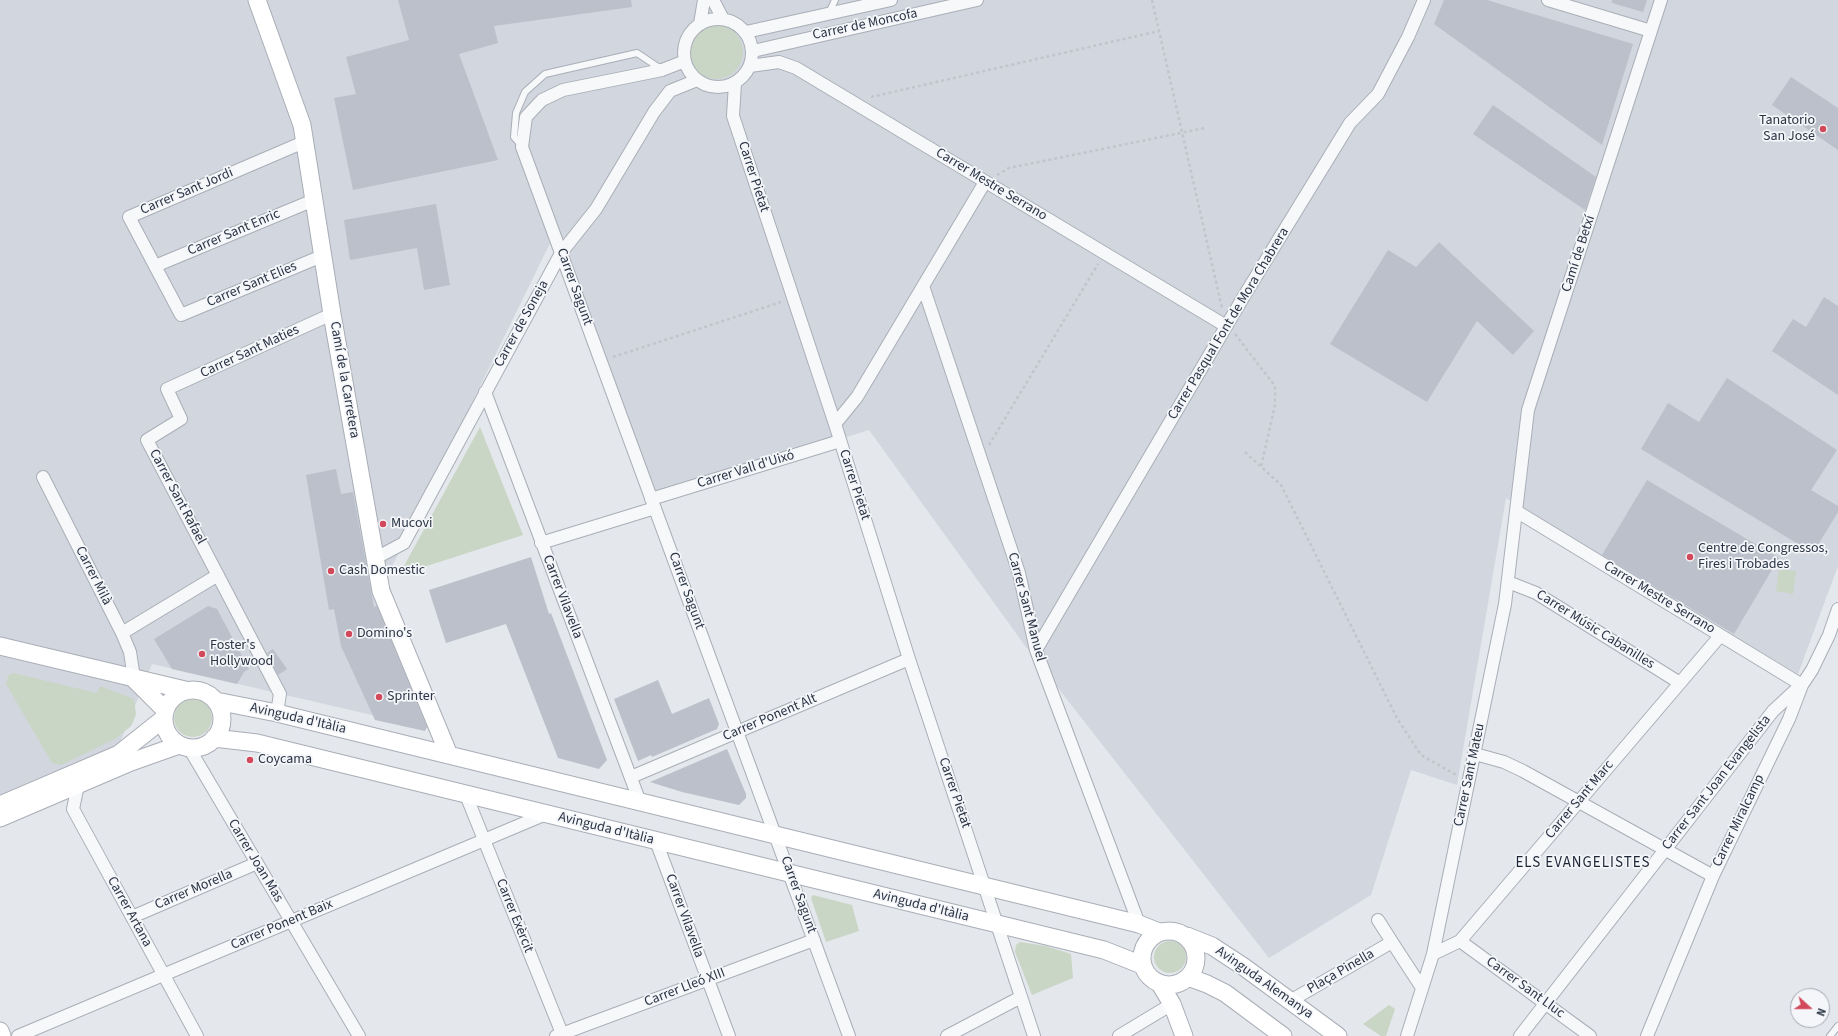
<!DOCTYPE html>
<meta charset="utf-8">
<style>
body{margin:0}
#map{position:relative;width:1838px;height:1036px;overflow:hidden;background:#e4e7ec;font-family:"Source Sans 3",sans-serif}
canvas{display:block}
.north{position:absolute;left:1790px;top:988px;width:40px;height:40px;box-sizing:border-box;background:#f4f6f9;border:1px solid #a4a8b1;border-radius:50%;rotate:111deg;font-size:11px;font-weight:700;line-height:16px;text-align:center;color:#2b3445}
.north::after{content:'';display:block;margin:auto;width:14px;height:18px;background:#d1495b;clip-path:polygon(50% 0,100% 100%,50% 72%,0 100%)}
</style>
<div id="map">
<canvas width="1838" height="1036"></canvas>
<div class="north">N</div>
</div>
<script>
const ctx = document.querySelector('canvas').getContext('2d');
ctx.lineJoin = 'round';
function fillPath(path, color) { ctx.fillStyle = color; ctx.fill(path, 'evenodd'); }
const poly = rows => new Path2D(rows.map(r => 'M' + r).join(''));
function trace(path, color, width, dash) { ctx.strokeStyle = color; ctx.lineWidth = width; ctx.lineCap = dash ? 'butt' : 'round'; ctx.setLineDash(dash || []); ctx.stroke(path); }
function label(font, color, halo, rows, align = 'center') {
  ctx.font = font + ' "Source Sans 3",sans-serif'; ctx.lineWidth = 3.5; ctx.setLineDash([]); ctx.textBaseline = 'middle'; ctx.strokeStyle = halo; ctx.fillStyle = color; for (const [text, x, y, turn = 0] of rows) {
    ctx.save(); ctx.translate(x, y); ctx.rotate((+turn || 0) * Math.PI / 180); ctx.textAlign = isNaN(turn) ? turn : align; if (halo) ctx.strokeText(text, 0, 0); ctx.fillText(text, 0, 0); ctx.restore();
  }
}
fillPath(poly([
 [0,0,1838,0,1838,566,1798,674,1506,498,1457,785,1411,770,1371,895,1269,958,1026,647,869,430,658,496,554,235,378,595,428,728,152,664,119,745,0,796]
]), '#d2d6de');
fillPath(poly([
 '689 52a27 27 0 1 1 54 0a27 27 0 1 1-54 0Z',
 [480,427,523,535,399,575],
 [1779,569,1796,571,1793,594,1776,591],
 [13,673,97,693,100,686,134,699,136,714,134,720,131,726,115,739,61,765,52,763,6,684,8,676],
 '174 718a19 19 0 1 1 38 0a19 19 0 1 1-38 0Z',
 [813,895,852,905,859,931,826,942,811,898],
 '1154 957a16 16 0 1 1 32 0a16 16 0 1 1-32 0Z',
 [1020,942,1046,946,1071,954,1073,978,1032,995,1015,952,1016,945],
 [1389,1005,1395,1009,1386,1036,1381,1036,1363,1024]
]), '#c9d6c5');
fillPath(poly([
 [398,0,631,0,632,7,494,26,498,43,459,54,498,160,353,190,334,98,356,94,346,57,409,40],
 [1444,0,1487,0,1633,44,1602,145,1434,24],
 [1612,0,1647,0,1643,12,1612,3],
 [1791,77,1838,108,1838,150,1772,105],
 [1493,105,1596,177,1585,210,1473,134],
 [436,204,450,285,424,290,417,248,350,260,344,220],
 [1439,242,1534,331,1513,355,1477,321,1427,402,1330,344,1388,250,1416,267],
 [1824,297,1838,306,1838,395,1772,351,1793,319,1806,327],
 [1727,378,1837,450,1811,490,1838,506,1838,512,1813,553,1641,449,1668,403,1699,422],
 [336,469,341,494,353,492,374,607,377,606,427,727,425,731,375,720,341,646,334,609,329,610,306,475],
 [1647,480,1779,558,1734,634,1602,555],
 [531,557,549,614,551,613,607,760,599,769,558,758,506,624,446,643,432,600,429,590],
 [208,606,217,609,249,669,244,672,237,684,172,669,154,639],
 [273,649,287,669,278,675,267,653],
 [658,680,672,714,709,698,719,724,717,729,652,757,651,755,638,761,614,699],
 [727,749,746,794,746,798,739,805,682,792,650,782]
]), '#bbc0ca');
const lane = poly([
 [829,13,835,0],
 [522,146,514,137,516,113,525,92,545,74,637,53,661,69],
 [1830,1036,1838,1026]
]);
const street = poly([
 [713,0,723,19],
 [1548,0,1651,31],
 '684 53a34 34 0 1 1 68 0a34 34 0 1 1-68 0Z',
 [700,24,704,0],
 [746,32,891,0],
 [753,51,977,0],
 [685,61,662,70,563,90,542,100,526,117,522,147,849,1036],
 [750,66,779,62,796,68,1226,326],
 [735,83,733,116,835,424,909,659,1034,1036],
 [304,142,129,217,181,315,322,256],
 [155,266,314,200],
 [923,286,1019,573,1036,650,1139,924],
 [485,392,640,802],
 [835,424,857,397,985,182],
 [43,477,122,633,130,652,134,678],
 [651,499,840,441],
 [1516,511,1802,685],
 [541,543,655,508],
 [374,559,404,543,561,253,596,209,654,112,670,91,697,80],
 [1508,582,1536,593,1680,683],
 [122,633,218,575],
 [1036,650,1244,296,1350,123,1378,94,1408,37,1424,0],
 [277,713,280,694,147,440,181,419,167,389,332,314],
 [189,748,359,1036],
 [1475,754,1504,762,1523,771,1713,876],
 [631,777,909,659],
 [78,785,73,809,197,1036],
 [466,795,563,1036],
 [656,841,729,1036],
 [132,917,257,863],
 [1378,920,1392,942],
 [1460,941,1590,1036],
 [1433,954,1460,941,1720,636],
 [1290,1001,1392,942,1422,988],
 [18,1036,546,814],
 [556,1036,814,940],
 [947,1036,1021,997],
 [1119,1036,1172,1004],
 [1407,1036,1433,954,1505,604,1528,410,1661,0],
 [1520,1036,1773,711,1799,687],
 [1647,1036,1713,876,1789,719,1802,685,1812,670,1829,635,1838,609]
]);
const secondary = poly([
 [257,0,302,125,332,314,381,591,449,755],
 [0,646,185,690],
 [134,679,165,710],
 '164 719a29 29 0 1 1 58 0a29 29 0 1 1-58 0Z',
 [216,701,277,713,1139,924,1159,932],
 [214,738,257,743,1104,950,1142,965],
 [0,805,119,754,163,719],
 [0,818,131,762,179,745],
 '1142 958a27 27 0 1 1 54 0a27 27 0 1 1-54 0Z',
 [1187,936,1212,946,1244,967,1338,1036],
 [1188,977,1207,984,1225,993,1283,1036],
 [1160,984,1172,1004,1184,1036],
 [0,1031,2,1036]
]);
trace(lane, '#a9aeb7', 8);
trace(street, '#a9aeb7', 14);
trace(secondary, '#a9aeb7', 19);
trace(poly([
 [1152,0,1222,308],
 [871,97,1159,31],
 [997,175,1009,168,1205,128],
 [1235,334,1275,386,1275,405,1261,467],
 [613,357,781,302],
 [989,445,1098,264],
 [1245,452,1281,485,1398,720,1421,755,1458,776]
]), '#c2c5cb', 2.5, [3, 3]);
trace(lane, '#f7f8fa', 6);
trace(street, '#f7f8fa', 12);
trace(secondary, '#fff', 17);
for (const [x, y, r, color] of [
 [1823,129,4,"#d1495b"],
 [383,524,4,"#d1495b"],
 [1690,557,4,"#d1495b"],
 [331,571,4,"#d1495b"],
 [349,634,4,"#d1495b"],
 [202,654,4,"#d1495b"],
 [379,697,4,"#d1495b"],
 [250,760,4,"#d1495b"]
]) { const dot = new Path2D(); dot.arc(x, y, r, 0, 2 * Math.PI); ctx.fillStyle = color; ctx.fill(dot); trace(dot, '#f4f6f9', 1.5); }
label('14px', '#2b3445', '#f4f6f9', [
 ["Carrer de Moncofa",865,25,-12],
 ["Carrer Pietat",753,177,72],
 ["Carrer Mestre Serrano",991,185,31],
 ["Carrer Sant Jordi",187,192,-23],
 ["Carrer Sant Enric",234,233,-23],
 ["Camí de Betxí",1579,254,-72],
 ["Carrer Sant Elies",252,285,-23],
 ["Carrer Sagunt",574,287,70],
 ["Carrer de Soneja",522,324,-61],
 ["Carrer Pasqual Font de Mora Chabrera",1229,324,-59],
 ["Carrer Sant Maties",250,352,-25],
 ["Camí de la Carretera",344,380,80],
 ["Carrer Vall d'Uixó",746,470,-17],
 ["Carrer Pietat",854,485,72],
 ["Carrer Sant Rafael",177,497,62],
 ["Carrer Milà",93,576,63],
 ["Carrer Sagunt",686,591,70],
 ["Carrer Vilavella",562,597,69],
 ["Carrer Mestre Serrano",1659,598,31],
 ["Carrer Sant Manuel",1026,607,75],
 ["Carrer Músic Cabanilles",1595,630,32],
 ["Carrer Ponent Alt",770,718,-23],
 ["Avinguda d'Itàlia",298,719,13],
 ["Carrer Sant Mateu",1470,775,-78],
 ["Carrer Sant Joan Evangelista",1717,783,-52],
 ["Carrer Pietat",954,793,71],
 ["Carrer Sant Marc",1580,800,-50],
 ["Carrer Miralcamp",1739,821,-64],
 ["Avinguda d'Itàlia",606,829,14],
 ["Carrer Joan Mas",255,861,59],
 ["Carrer Morella",194,890,-23],
 ["Carrer Sagunt",798,895,70],
 ["Avinguda d'Itàlia",921,906,14],
 ["Carrer Artana",129,912,61],
 ["Carrer Exèrcit",514,916,68],
 ["Carrer Vilavella",684,916,70],
 ["Carrer Ponent Baix",282,925,-23],
 ["Plaça Pinella",1341,972,-30],
 ["Avinguda Alemanya",1264,983,35],
 ["Carrer Lleó XIII",685,988,-21],
 ["Carrer Sant Lluc",1525,988,36]
]);
label('14px', '#2b3445', '#f4f6f9', [
 ["Tanatorio",1815,121,"right"],
 ["San José",1815,137,"right"],
 ["Mucovi",391,524],
 ["Centre de Congressos,",1698,549],
 ["Fires i Trobades",1698,565],
 ["Cash Domestic",339,571],
 ["Domino's",357,634],
 ["Foster's",210,646],
 ["Hollywood",210,662],
 ["Sprinter",387,697],
 ["Coycama",258,760]
], 'left');
ctx.letterSpacing = '1px';
label('15px', '#1d2536', '#f4f6f9', [
 ["ELS EVANGELISTES",1583,864]
]);
ctx.letterSpacing = '0px';
</script>
